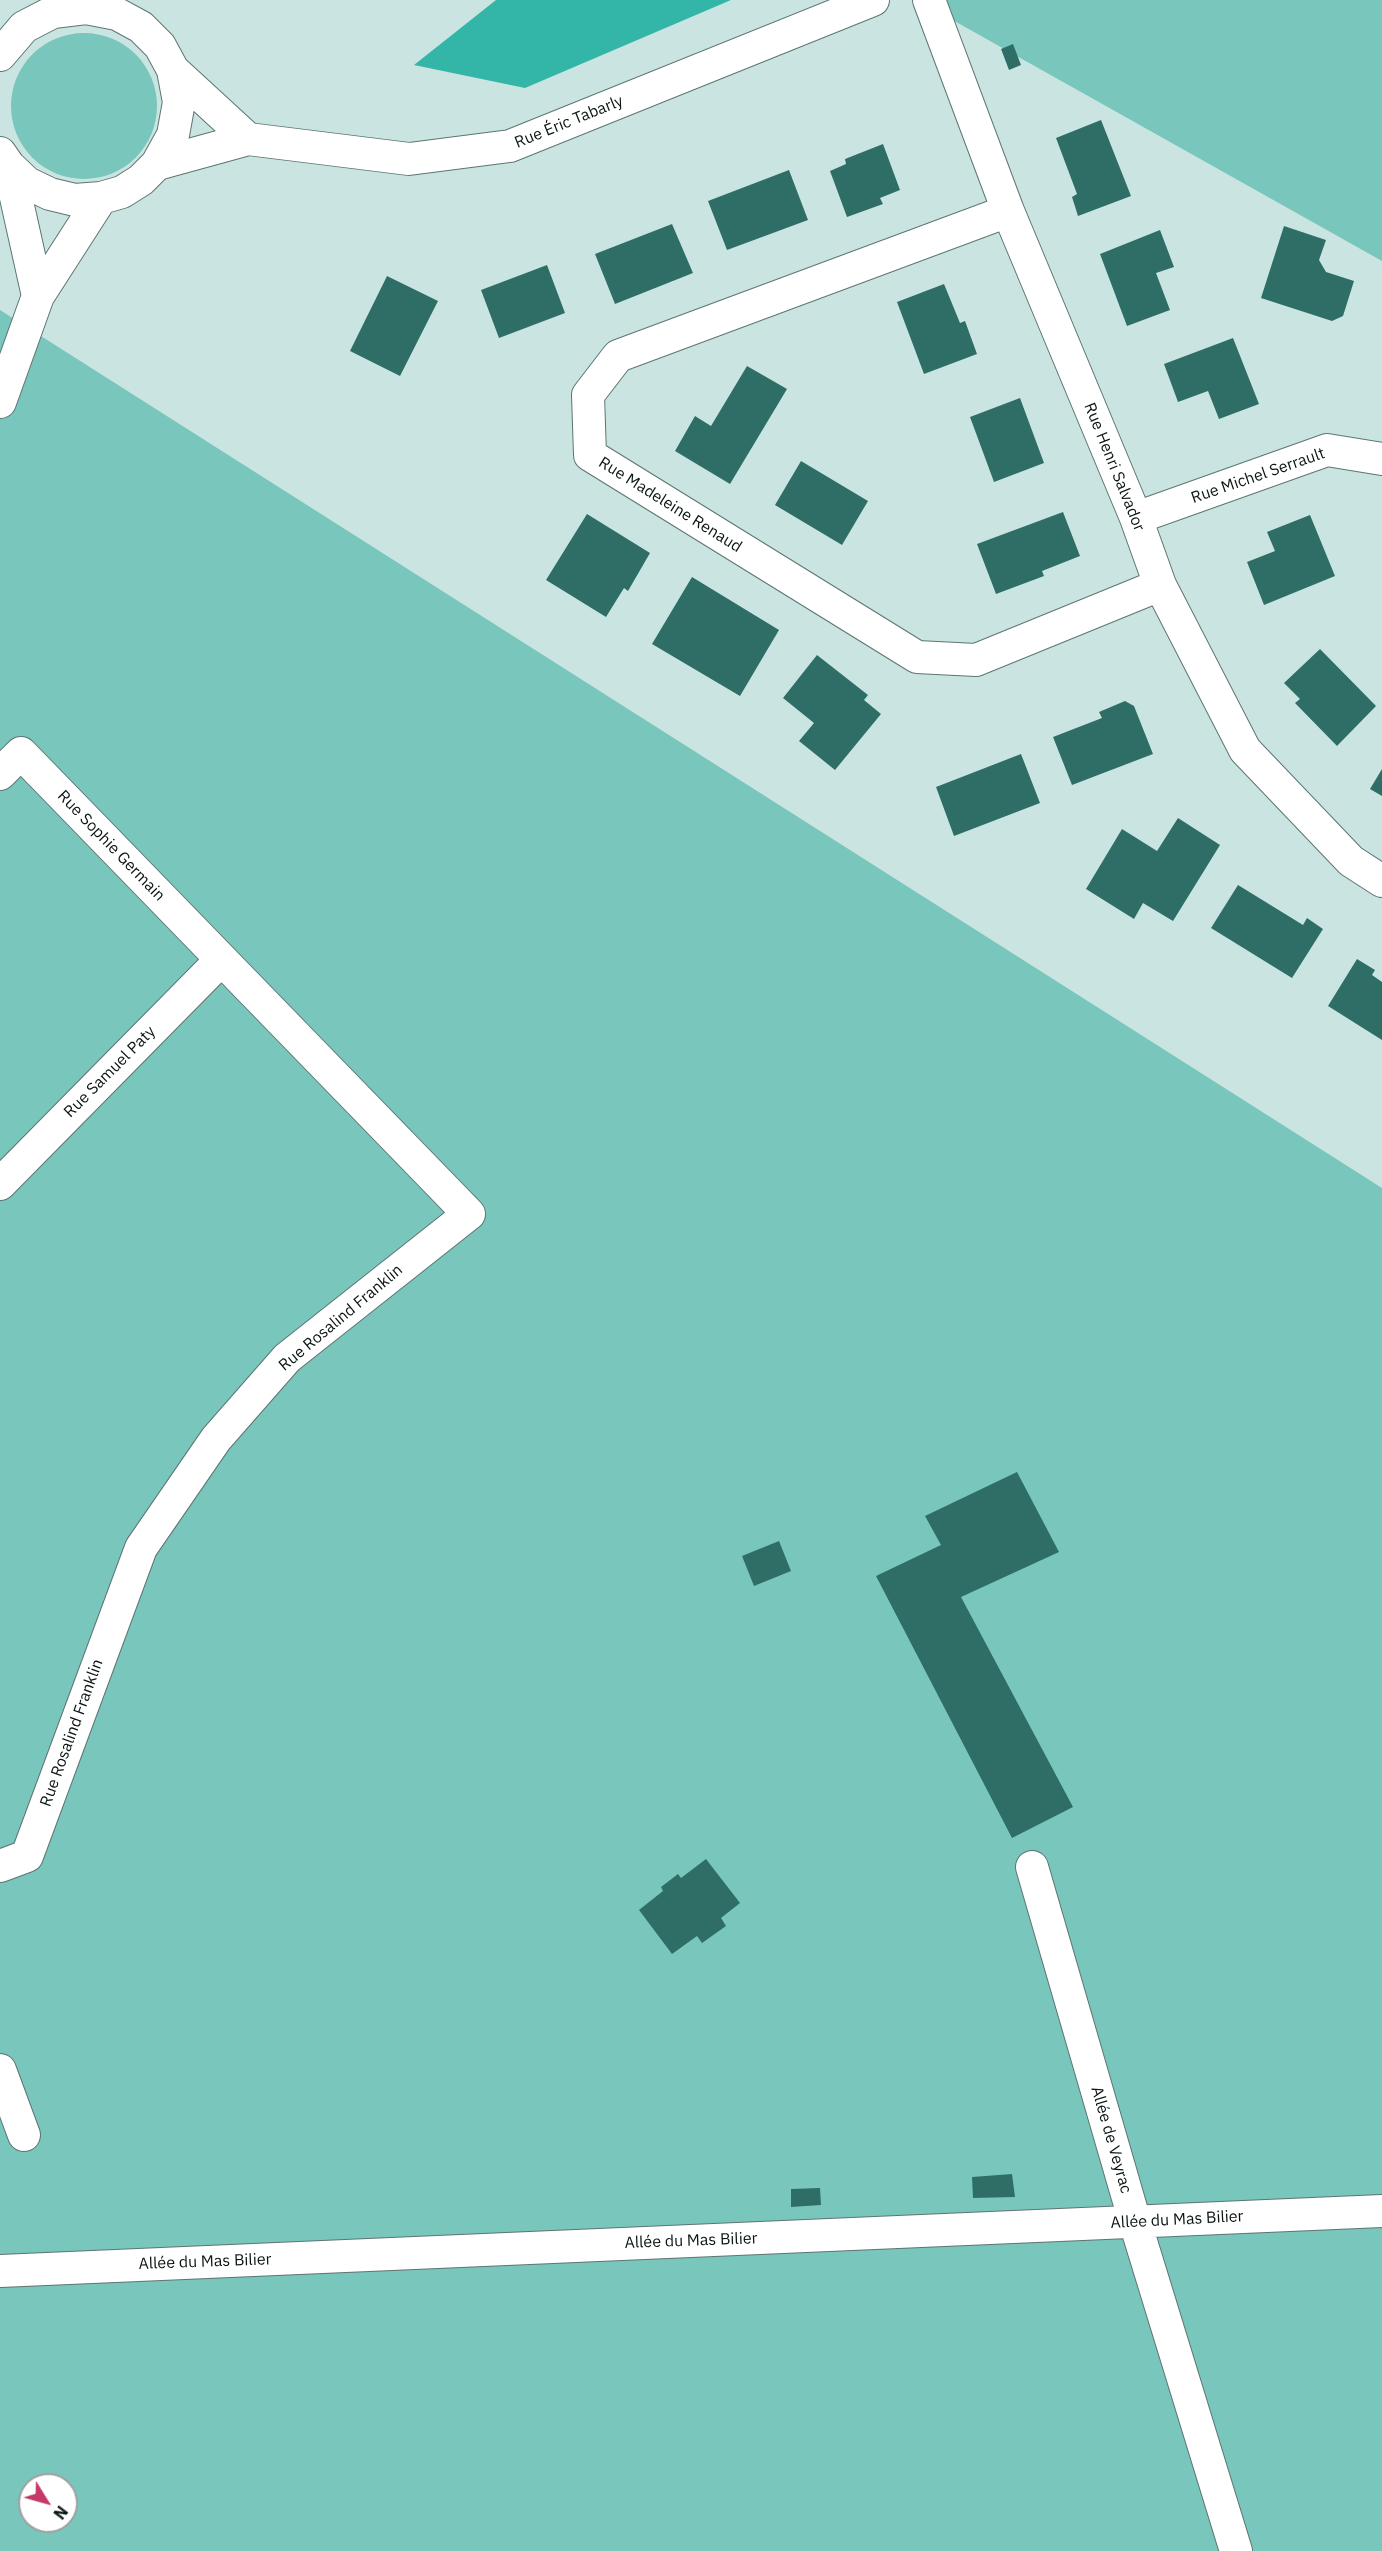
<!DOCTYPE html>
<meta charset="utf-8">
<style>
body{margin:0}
#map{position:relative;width:1382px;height:2551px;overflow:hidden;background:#cae5e1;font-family:"IBM Plex Sans",sans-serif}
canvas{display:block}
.north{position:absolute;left:18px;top:2473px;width:60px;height:60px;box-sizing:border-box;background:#fff;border:2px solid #9da1a1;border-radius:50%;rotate:127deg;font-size:16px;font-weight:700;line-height:24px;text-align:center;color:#0b1514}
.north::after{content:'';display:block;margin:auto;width:21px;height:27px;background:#c63868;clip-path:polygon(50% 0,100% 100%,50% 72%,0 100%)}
</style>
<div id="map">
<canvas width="1382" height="2551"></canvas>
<div class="north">N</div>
</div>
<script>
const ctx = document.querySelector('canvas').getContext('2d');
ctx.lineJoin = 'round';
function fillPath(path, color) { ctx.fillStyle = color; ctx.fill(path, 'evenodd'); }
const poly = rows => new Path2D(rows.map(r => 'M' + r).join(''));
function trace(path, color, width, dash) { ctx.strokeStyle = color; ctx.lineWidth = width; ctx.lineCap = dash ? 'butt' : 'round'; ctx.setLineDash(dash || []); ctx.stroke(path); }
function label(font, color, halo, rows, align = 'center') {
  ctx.font = font + ' "IBM Plex Sans",sans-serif'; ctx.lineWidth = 5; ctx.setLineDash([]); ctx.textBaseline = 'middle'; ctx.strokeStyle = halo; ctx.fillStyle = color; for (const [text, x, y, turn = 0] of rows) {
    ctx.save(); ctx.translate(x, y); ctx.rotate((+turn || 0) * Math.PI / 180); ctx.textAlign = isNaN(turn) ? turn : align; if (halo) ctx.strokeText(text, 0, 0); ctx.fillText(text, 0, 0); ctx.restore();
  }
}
fillPath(poly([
 [917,0,1382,0,1382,261],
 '11 106a73 73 0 1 1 146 0a73 73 0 1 1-146 0Z',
 [0,310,1382,1188,1382,2551,0,2551],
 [30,2485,66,2485,66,2521,30,2521]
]), '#79c6bc');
fillPath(poly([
 [496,0,731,0,525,88,414,65]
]), '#33b6a8');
fillPath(poly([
 [1013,44,1021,65,1009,70,1001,49],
 [1101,120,1131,196,1078,216,1072,197,1077,194,1056,138],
 [883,144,900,190,880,198,883,204,847,217,830,171,846,164,845,159],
 [789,170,808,220,727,250,708,201],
 [672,224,693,273,615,304,595,254],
 [1284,226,1326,240,1319,260,1326,272,1354,281,1343,316,1332,321,1261,298],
 [1160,230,1174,267,1156,273,1170,310,1127,326,1100,254],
 [547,265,565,313,499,338,481,290],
 [387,276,438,301,400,376,350,351],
 [944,284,960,323,965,321,977,354,924,374,897,302],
 [1233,338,1259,404,1219,419,1208,391,1178,402,1164,364],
 [747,366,787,389,730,484,675,451,695,416,711,426],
 [1020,398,1044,463,994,482,970,417],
 [801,461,868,501,842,545,775,505],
 [1063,512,1080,556,1042,571,1044,576,996,594,977,544],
 [587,514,650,553,628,591,624,588,606,617,546,580],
 [1310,515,1335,576,1264,605,1247,562,1275,551,1267,532],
 [692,577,779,630,740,696,652,644],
 [1320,649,1376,706,1337,746,1295,703,1300,699,1284,683],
 [817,655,868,695,864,700,881,714,835,770,799,741,814,723,783,698],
 [1125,701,1134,706,1153,754,1072,785,1053,737,1102,718,1099,712],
 [1021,754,1040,803,954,836,936,787],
 [1382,769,1382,796,1370,789],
 [1178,818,1220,845,1173,921,1143,903,1134,919,1086,889,1122,829,1157,851],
 [1238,885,1303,925,1307,918,1323,929,1292,978,1211,928],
 [1357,959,1375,970,1372,975,1382,982,1382,1040,1328,1006],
 [1017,1472,1059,1552,961,1597,1073,1807,1012,1838,876,1576,941,1545,925,1516],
 [779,1541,791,1571,754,1586,742,1556],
 [706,1859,740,1903,721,1918,726,1926,702,1943,697,1936,672,1954,639,1910,663,1891,661,1887,678,1874,681,1878],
 [1012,2174,1015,2197,973,2198,972,2177],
 [820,2188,821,2205,791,2207,791,2189]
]), '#2e6e67');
const minor = poly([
 [929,0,1008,211,1136,518,1160,585,1245,750,1351,861,1382,881],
 [0,55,24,27,53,12,86,8,117,14,141,27,160,46,173,70,179,102,173,135,157,164,141,180,122,192,101,198,75,200,50,194,27,183,9,166,0,153],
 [173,70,248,139],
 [157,164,248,139,409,159,510,146,873,0],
 [9,166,38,296],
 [1008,211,618,356,588,395,590,455,917,657,976,660,1160,585],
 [0,402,38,296,101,198],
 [1136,518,1327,450,1382,459],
 [0,774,21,753,469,1214,287,1358,216,1439,141,1548,27,1856,0,1866],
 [0,1184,221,960],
 [1032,1867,1135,2222,1236,2551],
 [0,2070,24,2135],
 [0,2271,1382,2211]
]);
trace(minor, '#5d7572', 34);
trace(minor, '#fff', 32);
label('16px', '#0b1514', '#fff', [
 ["Rue Éric Tabarly",569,122,-22],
 ["Rue Henri Salvador",1114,467,68],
 ["Rue Michel Serrault",1258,476,-19],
 ["Rue Madeleine Renaud",670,505,32],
 ["Rue Sophie Germain",111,846,46],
 ["Rue Samuel Paty",110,1072,-45],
 ["Rue Rosalind Franklin",341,1318,-40],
 ["Rue Rosalind Franklin",72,1733,-70],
 ["Allée de Veyrac",1111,2140,74],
 ["Allée du Mas Bilier",1177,2220,-3],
 ["Allée du Mas Bilier",691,2241,-2],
 ["Allée du Mas Bilier",205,2262,-2]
]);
</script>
